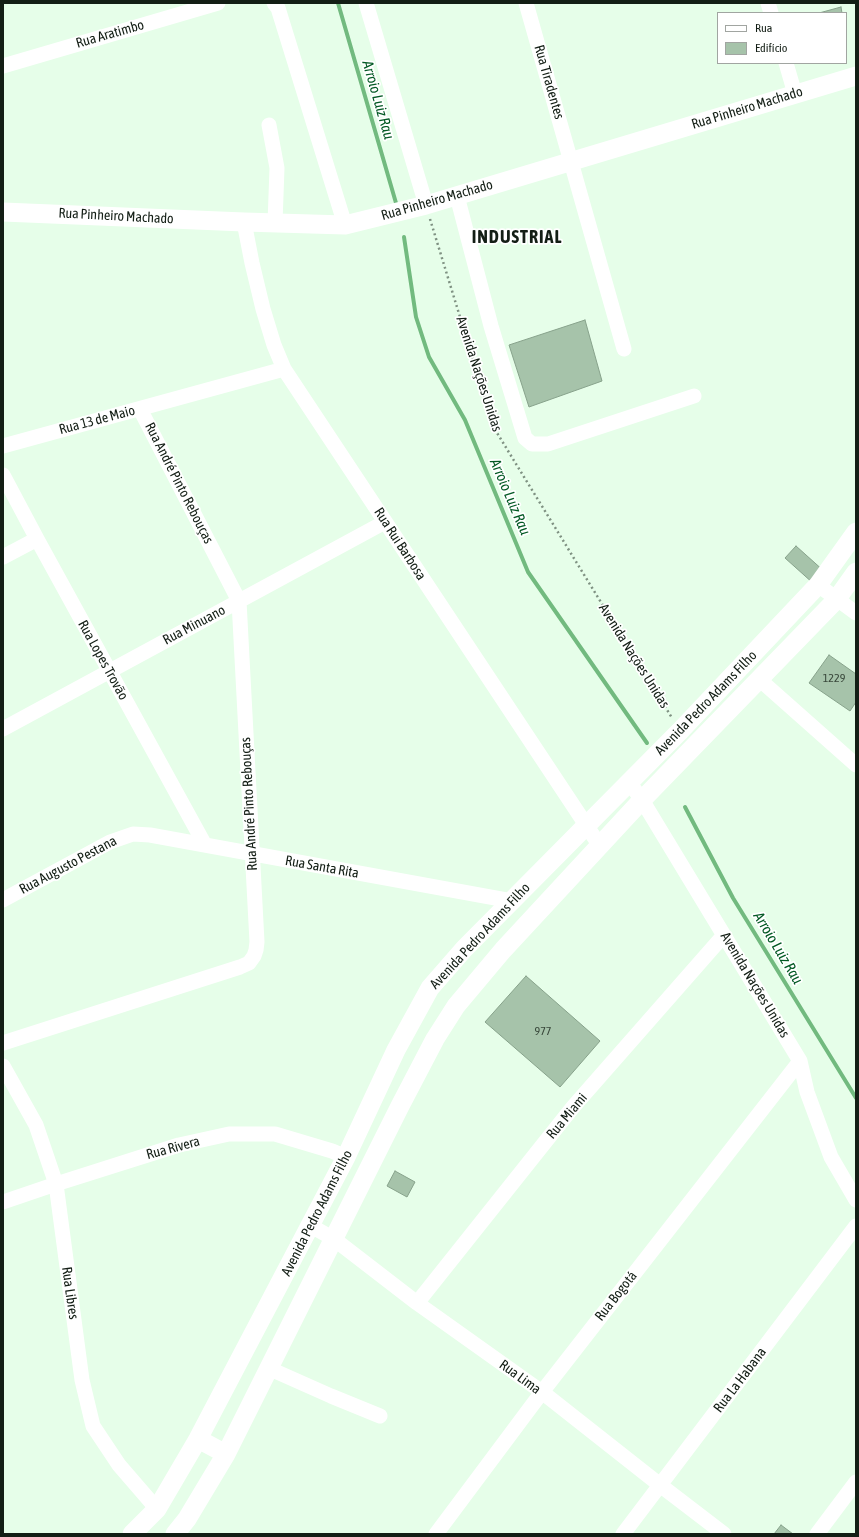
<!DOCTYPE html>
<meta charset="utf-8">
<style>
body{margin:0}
#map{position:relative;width:859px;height:1537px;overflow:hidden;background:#e6fee9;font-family:"Asap Condensed",sans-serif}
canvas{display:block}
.frame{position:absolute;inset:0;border:4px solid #131e15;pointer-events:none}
.legend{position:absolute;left:717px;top:12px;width:130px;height:52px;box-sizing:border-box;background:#fff;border:1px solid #a1a5a1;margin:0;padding:5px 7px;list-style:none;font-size:12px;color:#131e15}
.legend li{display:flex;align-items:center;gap:8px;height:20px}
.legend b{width:20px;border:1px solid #a1a5a1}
</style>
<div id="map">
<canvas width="859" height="1537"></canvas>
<div class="frame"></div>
<ul class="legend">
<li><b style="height:5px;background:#fff"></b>Rua</li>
<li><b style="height:11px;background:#a6c3aa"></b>Edifício</li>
</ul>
</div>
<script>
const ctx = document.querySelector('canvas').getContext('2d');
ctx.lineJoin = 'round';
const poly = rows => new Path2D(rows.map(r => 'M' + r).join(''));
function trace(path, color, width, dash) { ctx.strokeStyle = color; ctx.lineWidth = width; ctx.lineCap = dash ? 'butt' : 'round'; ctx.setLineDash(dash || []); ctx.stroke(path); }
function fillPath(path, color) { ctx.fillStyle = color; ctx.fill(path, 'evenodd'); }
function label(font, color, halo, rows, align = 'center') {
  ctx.font = font + ' "Asap Condensed",sans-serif'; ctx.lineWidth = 3.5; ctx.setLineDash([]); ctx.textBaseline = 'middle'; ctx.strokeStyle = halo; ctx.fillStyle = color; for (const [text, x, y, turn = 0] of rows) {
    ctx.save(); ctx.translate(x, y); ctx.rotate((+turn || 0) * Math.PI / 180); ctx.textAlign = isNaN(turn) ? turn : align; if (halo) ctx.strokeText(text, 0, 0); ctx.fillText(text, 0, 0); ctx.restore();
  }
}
trace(poly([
 [338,3,396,203],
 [404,237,416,317,429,357,465,420,528,572,647,743],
 [685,807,733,898,856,1098]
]), '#72ba7f', 4);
const building = poly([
 [841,7,842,13,819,13,841,7],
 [585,320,602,381,529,407,509,345,585,320],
 [796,546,825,572,814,584,785,558,796,546],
 [829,655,856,674,856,702,850,711,809,683,829,655],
 [526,976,600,1041,560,1087,485,1022,526,976],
 [395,1171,415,1182,407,1197,387,1186,395,1171],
 [781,1525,793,1534,774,1534,781,1525]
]);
fillPath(building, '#a6c3aa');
trace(building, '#87a28b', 1);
trace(poly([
 [430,219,494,428,672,718]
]), '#7f9182', 2.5, [2, 3]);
trace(poly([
 [274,3,278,8,345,225],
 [366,3,426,205],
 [526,3,624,349],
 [768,3,771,13],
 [786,63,795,94],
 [3,66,218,3],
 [269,125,277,168,275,223],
 [457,196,491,326,525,438,532,444,548,444,694,396],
 [244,222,252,263,263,309,274,345,284,369,600,846],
 [3,446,284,369],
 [3,475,37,539,205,845],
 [3,557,37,539],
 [818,585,856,613],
 [759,679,856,765],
 [3,729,385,522],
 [629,782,642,800,800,1061,807,1092,831,1157,856,1200],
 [3,900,110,842,133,834,150,835,512,901],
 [3,1043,240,967,249,963,254,956,256,950,257,942,239,601,140,409],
 [3,1066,36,1125,56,1184,82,1380,93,1426,119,1465,157,1509],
 [3,1202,56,1184,179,1145,229,1134,275,1134,332,1151,346,1157],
 [311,1226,334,1239,417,1303,542,1392,660,1485,724,1534],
 [417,1303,573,1107,724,935],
 [268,1368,331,1396,380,1416],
 [436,1534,542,1392,800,1061],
 [623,1534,856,1226],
 [817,1534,856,1482]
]), '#fff', 15);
trace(poly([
 [3,212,244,222,345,225,426,205,856,76],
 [198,1439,226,1454],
 [132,1534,157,1509,198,1439,346,1157,396,1050,430,988,464,949,680,731,818,585,856,532],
 [175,1534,187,1519,226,1454,400,1106,435,1039,456,1006,503,950,642,800,836,600,856,572]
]), '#fff', 19);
label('12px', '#38473a', null, [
 ["1229",834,678],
 ["977",543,1031]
]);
label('14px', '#131e15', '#fff', [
 ["Rua Aratimbo",110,34,-16],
 ["Rua Tiradentes",549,82,74],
 ["Rua Pinheiro Machado",747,108,-17],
 ["Rua Pinheiro Machado",437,200,-16],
 ["Rua Pinheiro Machado",116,216,3],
 ["Avenida Nações Unidas",479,374,72],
 ["Rua 13 de Maio",97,420,-15],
 ["Rua André Pinto Rebouças",179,483,63],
 ["Rua Rui Barbosa",400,544,57],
 ["Rua Minuano",194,625,-28],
 ["Avenida Nações Unidas",634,656,58],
 ["Rua Lopes Trovão",103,660,61],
 ["Avenida Pedro Adams Filho",706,703,-46],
 ["Rua André Pinto Rebouças",249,804,-93],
 ["Rua Augusto Pestana",68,865,-28],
 ["Rua Santa Rita",322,867,10],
 ["Avenida Pedro Adams Filho",480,936,-47],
 ["Avenida Nações Unidas",755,985,59],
 ["Rua Miami",567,1116,-50],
 ["Rua Rivera",173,1148,-15],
 ["Avenida Pedro Adams Filho",317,1213,-63],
 ["Rua Libres",70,1293,82],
 ["Rua Bogotá",616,1296,-52],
 ["Rua Lima",520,1377,36],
 ["Rua La Habana",740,1380,-53]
]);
label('italic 15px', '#035924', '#fff', [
 ["Arroio Luiz Rau",378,100,74],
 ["Arroio Luiz Rau",510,497,67],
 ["Arroio Luiz Rau",778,948,59]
]);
ctx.letterSpacing = '1px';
label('bold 18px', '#131e15', '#fff', [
 ["INDUSTRIAL",517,237]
]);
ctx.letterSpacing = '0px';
</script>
